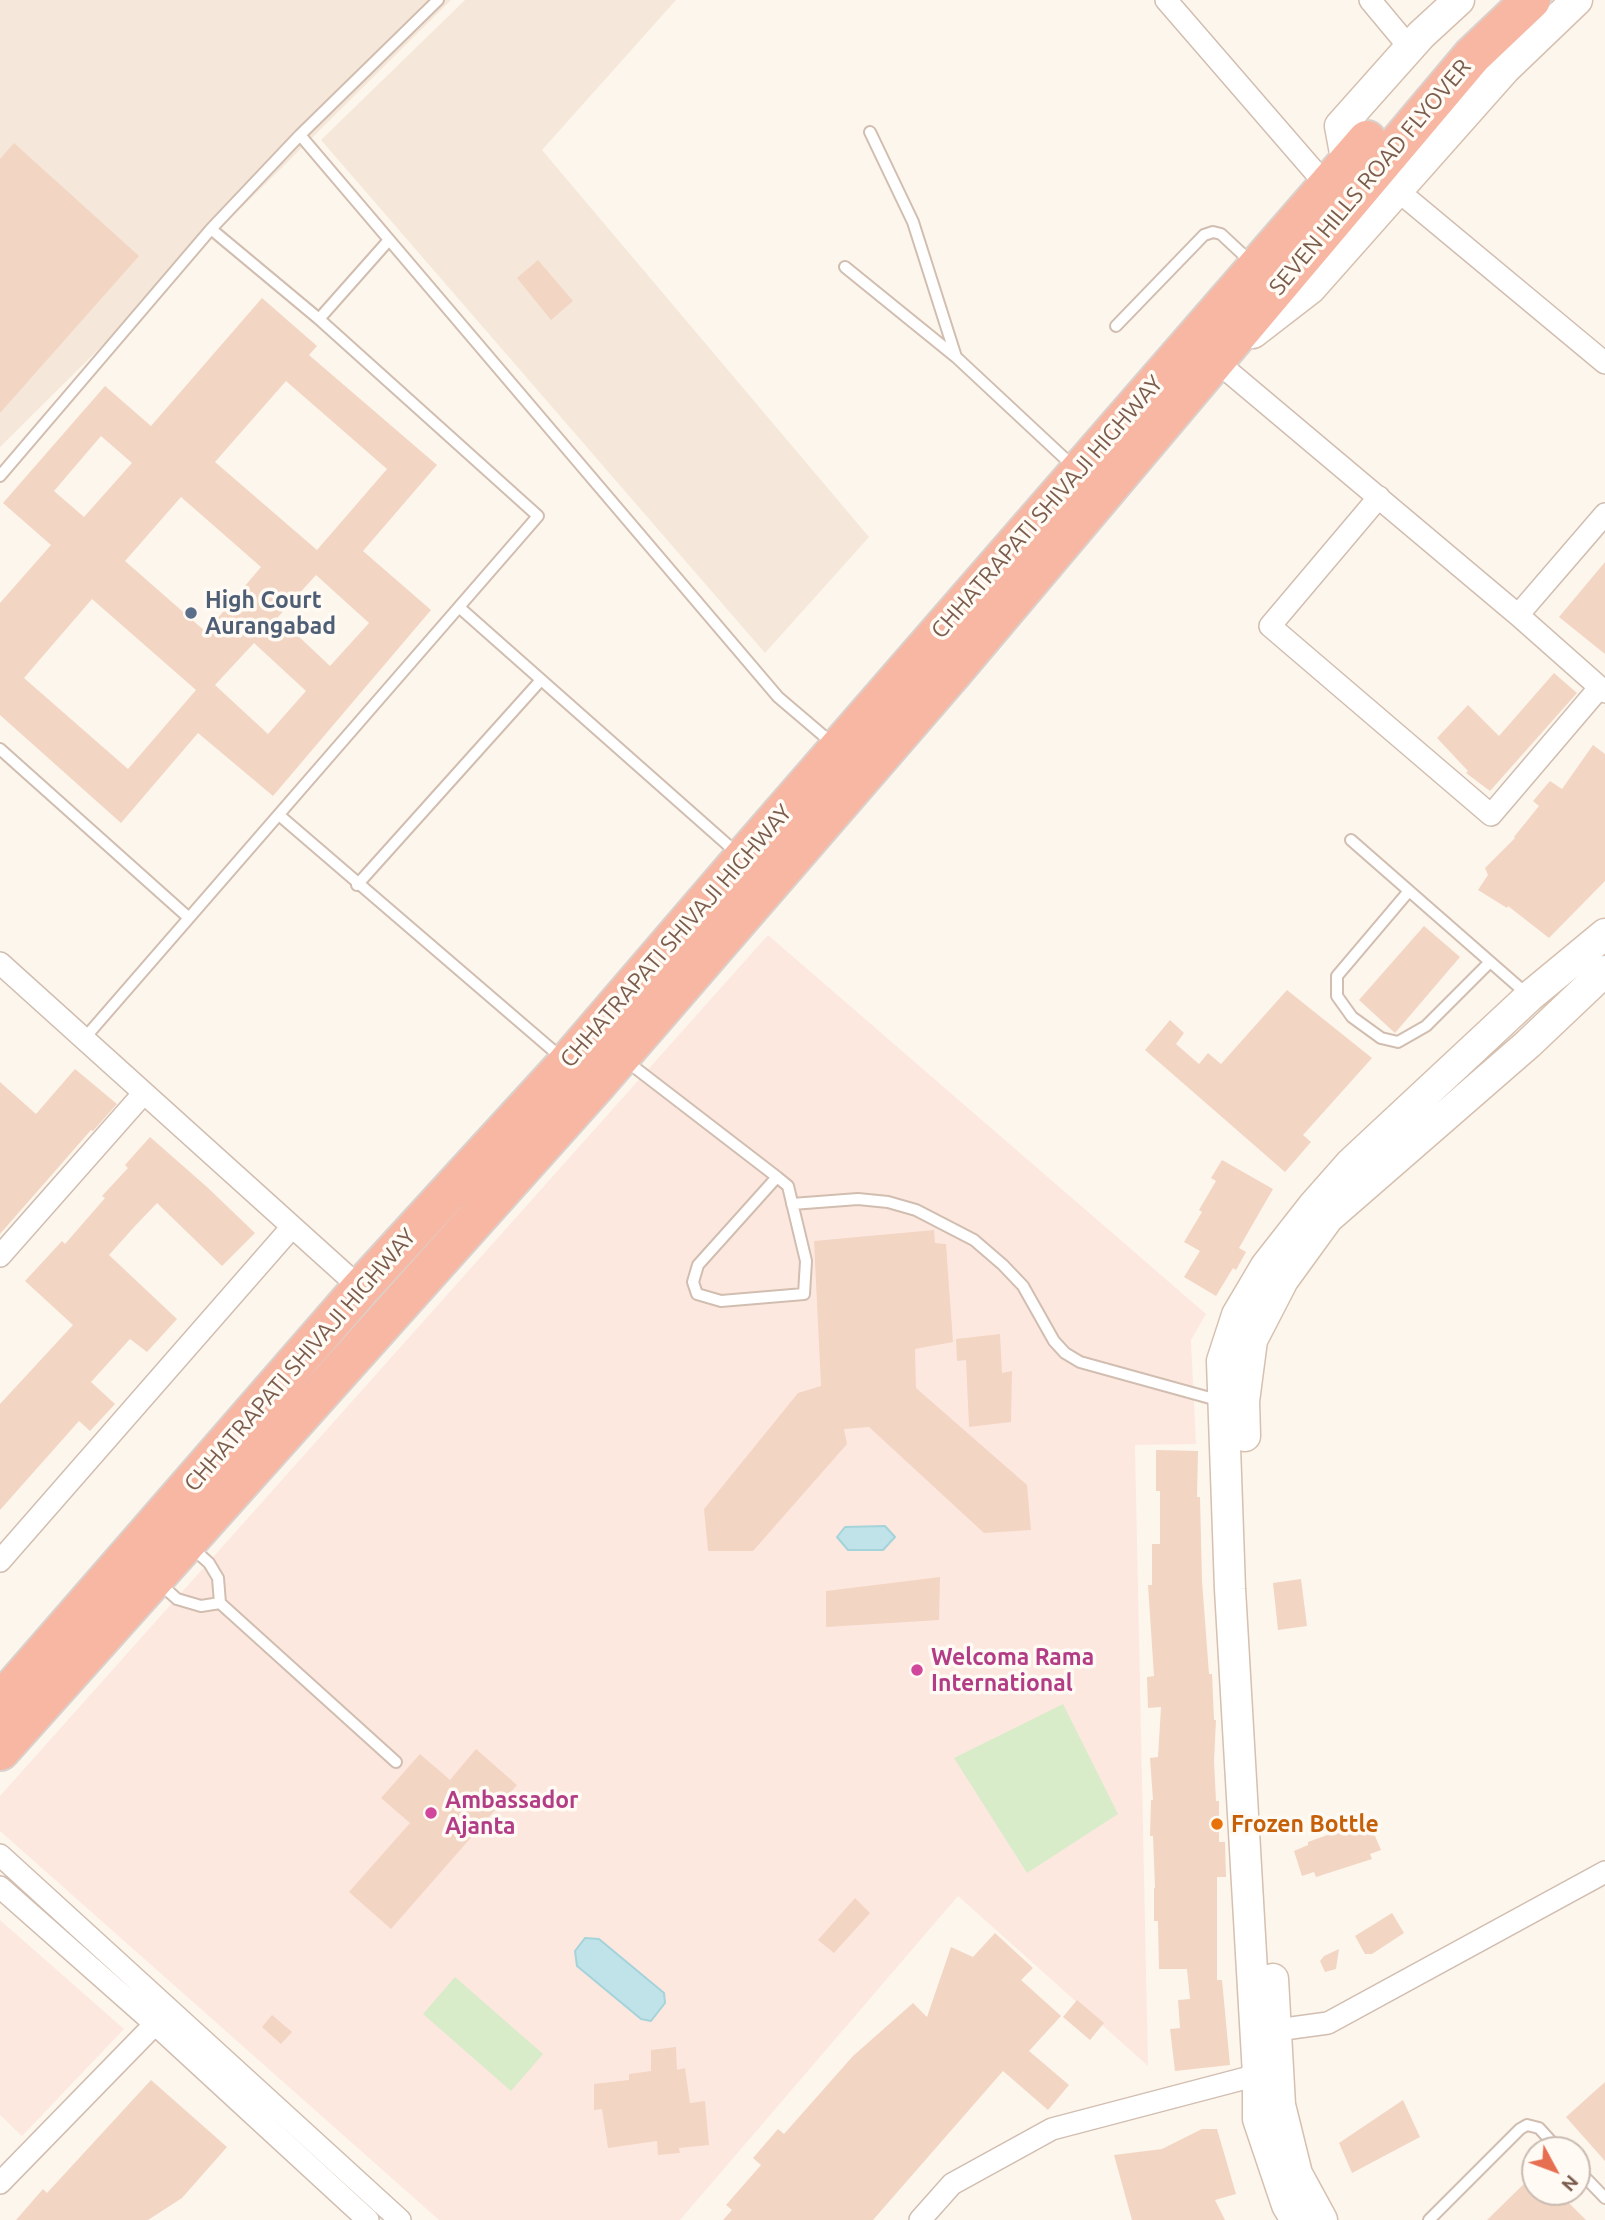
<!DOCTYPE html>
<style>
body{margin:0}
#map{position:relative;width:1605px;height:2220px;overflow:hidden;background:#fdf6ec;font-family:Ubuntu,sans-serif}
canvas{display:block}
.north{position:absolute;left:1521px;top:2136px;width:70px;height:70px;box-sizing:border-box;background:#fffaf3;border:2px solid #cabbb1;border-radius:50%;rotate:131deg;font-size:19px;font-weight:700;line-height:28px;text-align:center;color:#7a5c4d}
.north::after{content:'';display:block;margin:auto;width:24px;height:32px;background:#e76f51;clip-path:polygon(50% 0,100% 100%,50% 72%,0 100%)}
</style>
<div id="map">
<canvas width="1605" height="2220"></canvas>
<div class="north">N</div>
</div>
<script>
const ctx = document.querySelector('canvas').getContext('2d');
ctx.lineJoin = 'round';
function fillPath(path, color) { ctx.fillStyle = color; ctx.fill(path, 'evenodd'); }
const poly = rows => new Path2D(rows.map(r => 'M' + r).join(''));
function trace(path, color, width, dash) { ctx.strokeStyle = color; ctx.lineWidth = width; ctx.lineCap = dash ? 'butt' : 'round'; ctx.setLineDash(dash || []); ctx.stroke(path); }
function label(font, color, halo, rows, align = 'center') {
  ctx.font = font + ' Ubuntu,sans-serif'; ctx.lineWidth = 7; ctx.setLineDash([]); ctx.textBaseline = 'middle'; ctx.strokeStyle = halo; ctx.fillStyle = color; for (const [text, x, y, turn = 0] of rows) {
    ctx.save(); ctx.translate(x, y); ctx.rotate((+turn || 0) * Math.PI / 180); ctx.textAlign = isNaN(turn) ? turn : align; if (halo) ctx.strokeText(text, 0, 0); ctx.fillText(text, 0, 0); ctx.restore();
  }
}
fillPath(poly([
 [0,0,451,0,0,447],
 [465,0,676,0,542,150,869,537,765,653,321,140]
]), '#f5e8da');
fillPath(poly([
 [768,935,1206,1314,1191,1340,1196,1444,1135,1445,1148,2066,958,1896,680,2220,439,2220,0,1831,0,1796],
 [0,1920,124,2029,22,2136,0,2115]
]), '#fde8e0');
fillPath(poly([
 [1063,1704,1118,1814,1027,1873,954,1758],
 [455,1977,543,2054,511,2091,423,2014]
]), '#d8ecc9');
const water = poly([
 [885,1526,895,1537,883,1550,848,1550,837,1537,845,1527,885,1526],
 [585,1938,599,1939,664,1993,665,2003,651,2021,641,2019,577,1966,575,1951,585,1938]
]);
fillPath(water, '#bfe3e8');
trace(water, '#a5d3da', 2);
fillPath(poly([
 [14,143,139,256,0,413,0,159],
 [538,260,573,301,551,320,517,278],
 [262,298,317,346,309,355,437,465,363,551,431,610,273,796,198,733,121,823,0,715,0,603,51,545,3,503,105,386,151,426],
 [286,381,387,469,317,550,215,462],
 [101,436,132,463,84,517,54,491],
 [181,497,261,567,206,632,125,561],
 [316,575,369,623,330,666,278,617],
 [92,599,196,690,128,769,24,678],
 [254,643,306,691,268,734,215,685],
 [1605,562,1605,654,1559,617],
 [1554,673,1577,693,1490,791,1466,773,1468,771,1437,738,1468,705,1499,736],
 [1593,745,1605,754,1605,881,1549,938,1508,906,1507,908,1478,890,1488,875,1485,868,1515,838,1514,837,1539,806,1533,801,1550,781,1562,789],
 [1424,926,1460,957,1395,1033,1359,1000],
 [1287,990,1372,1058,1303,1135,1311,1142,1285,1172,1145,1050,1170,1020,1184,1033,1176,1044,1199,1064,1208,1053,1221,1064],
 [75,1069,117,1104,93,1131,91,1130,0,1234,0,1082,36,1114],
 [150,1137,207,1187,255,1233,222,1266,157,1203,135,1226,109,1255,177,1319,147,1352,130,1339,91,1382,115,1404,90,1431,79,1421,0,1510,0,1404,73,1325,25,1281,62,1241,65,1244,105,1198,102,1196,128,1168,125,1165],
 [1222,1160,1273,1189,1239,1248,1246,1252,1236,1270,1233,1268,1216,1296,1184,1277,1200,1251,1184,1242,1202,1212,1199,1210,1216,1181,1211,1178],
 [934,1230,935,1243,946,1244,953,1342,915,1349,916,1388,1027,1485,1031,1530,984,1533,869,1427,844,1429,847,1444,753,1551,708,1551,704,1509,798,1393,821,1386,814,1241],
 [1000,1334,1002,1373,1012,1371,1011,1422,969,1427,966,1360,957,1361,956,1339],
 [1156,1450,1198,1451,1197,1497,1200,1497,1202,1581,1209,1674,1212,1674,1214,1720,1216,1720,1214,1761,1216,1801,1219,1801,1219,1842,1225,1842,1226,1877,1217,1877,1217,1980,1222,1980,1230,2065,1175,2071,1170,2029,1180,2028,1178,2000,1190,1999,1187,1969,1159,1969,1158,1921,1154,1921,1154,1888,1155,1888,1153,1836,1150,1836,1151,1800,1153,1800,1150,1758,1158,1757,1161,1707,1148,1708,1147,1677,1154,1676,1148,1585,1152,1585,1152,1544,1160,1544,1160,1491,1156,1491],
 [940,1577,939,1620,826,1627,826,1591],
 [1301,1579,1307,1626,1278,1630,1273,1583],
 [476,1749,517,1785,391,1929,349,1892,410,1823,381,1798,420,1754,450,1780],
 [1369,1822,1381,1850,1370,1854,1372,1859,1316,1877,1314,1872,1302,1876,1294,1851,1308,1845,1308,1842,1358,1824,1358,1827],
 [855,1898,870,1913,834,1953,818,1940],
 [1392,1913,1404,1933,1372,1954,1365,1954,1355,1936],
 [995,1933,1033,1968,1021,1980,1061,2016,1029,2051,1069,2085,1048,2110,1003,2071,873,2220,723,2220,732,2210,726,2205,761,2165,753,2158,778,2129,784,2134,853,2056,913,2003,927,2017,951,1947,973,1957],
 [1339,1949,1336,1969,1325,1972,1320,1961,1324,1956],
 [1077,2000,1104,2023,1090,2040,1063,2017],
 [272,2015,292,2032,281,2044,262,2027],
 [676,2047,677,2070,685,2068,690,2103,705,2101,709,2145,679,2148,680,2153,658,2155,657,2141,608,2148,602,2109,594,2110,594,2084,629,2080,629,2074,651,2071,651,2050],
 [151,2080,227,2147,182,2198,148,2220,16,2220,43,2189,47,2193],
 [1605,2082,1605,2161,1566,2117],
 [1403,2100,1420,2137,1352,2173,1339,2143],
 [1202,2129,1217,2129,1236,2194,1215,2200,1225,2220,1132,2220,1114,2155,1162,2149],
 [1535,2173,1535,2192,1558,2192,1586,2220,1487,2220]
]), '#f3d5c3');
const lane = poly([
 [438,0,300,135,778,697,832,743],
 [870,132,913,222,956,357],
 [845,267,956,357,1075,468],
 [319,319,389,240],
 [1116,326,1204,235,1213,232,1221,234,1252,263],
 [0,476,211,229,300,135],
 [460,608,738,854],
 [0,749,189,918],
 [279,815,563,1059],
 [1351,840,1528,995],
 [357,885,541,680],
 [1409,891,1337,976,1337,996,1352,1017,1381,1038,1398,1042,1426,1026,1490,962],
 [83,1040,538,516,319,319,211,229],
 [625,1060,777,1177,788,1186,806,1261,804,1294,721,1301,697,1294,693,1282,698,1265,777,1177],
 [792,1204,858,1199,888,1202,916,1210,974,1240,1003,1265,1023,1286,1054,1341,1065,1353,1080,1362,1221,1401],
 [158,1582,177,1599,201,1606,220,1603,218,1578,209,1563,190,1546],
 [220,1603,396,1762],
 [1577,2169,1605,2198],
 [1429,2220,1520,2129,1527,2125,1539,2128,1559,2150]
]);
const street = poly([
 [1166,0,1327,186],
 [1370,0,1410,48],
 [1397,190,1605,363],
 [1216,361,1518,615,1605,692],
 [1379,497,1270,626,1491,815,1600,687],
 [1518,615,1605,514],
 [0,963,367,1294],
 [0,1256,143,1094],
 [0,1561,292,1227],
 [0,1855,400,2220],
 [0,1887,155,2024,368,2220],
 [1266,2036,1277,2030,1328,2023,1605,1872],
 [0,2183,155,2024],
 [920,2220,952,2184,1052,2129,1269,2072]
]);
const secondary = poly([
 [1347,164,1340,126,1421,35,1459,0],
 [1253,333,1310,289,1505,69,1577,0],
 [1245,1436,1244,1401,1252,1340,1283,1280,1328,1218,1528,1044,1605,971],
 [1273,1979,1280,2105,1297,2174,1322,2220],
 [1296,2220,1287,2205,1258,2119,1258,2075,1230,1589,1222,1361,1237,1315,1266,1266,1313,1206,1351,1163,1530,996,1605,934]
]);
const highway = poly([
 [0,1703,361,1288,567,1063,743,858,1367,140],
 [0,1751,595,1086,952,673,1472,56,1531,0]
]);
trace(lane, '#d1beb0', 14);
trace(street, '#d1beb0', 24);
trace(secondary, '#d6c0b0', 33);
trace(highway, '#dad1cd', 42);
trace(lane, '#fff', 10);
trace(street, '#fff', 21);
trace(secondary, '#fff', 30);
trace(highway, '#f7b7a3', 38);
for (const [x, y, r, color] of [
 [191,613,7,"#5c6f8a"],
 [917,1670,7,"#d1479c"],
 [431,1813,7,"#d1479c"],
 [1217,1824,7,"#e8710a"]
]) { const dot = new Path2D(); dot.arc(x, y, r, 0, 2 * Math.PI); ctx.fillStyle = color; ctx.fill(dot); trace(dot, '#fffaf3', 2.5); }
label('23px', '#7a5c4d', '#fffaf3', [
 ["SEVEN HILLS ROAD FLYOVER",1370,177,-50],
 ["CHHATRAPATI SHIVAJI HIGHWAY",1047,507,-49],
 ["CHHATRAPATI SHIVAJI HIGHWAY",676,936,-49],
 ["CHHATRAPATI SHIVAJI HIGHWAY",300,1360,-49]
]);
label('bold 23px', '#4e5e75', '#fffaf3', [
 ["High Court",205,600],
 ["Aurangabad",205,626]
], 'left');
label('bold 23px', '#b23c85', '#fffaf3', [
 ["Welcoma Rama",931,1657],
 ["International",931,1683],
 ["Ambassador",445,1800],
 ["Ajanta",445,1826]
], 'left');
label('bold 23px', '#c56008', '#fffaf3', [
 ["Frozen Bottle",1231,1824]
], 'left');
</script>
